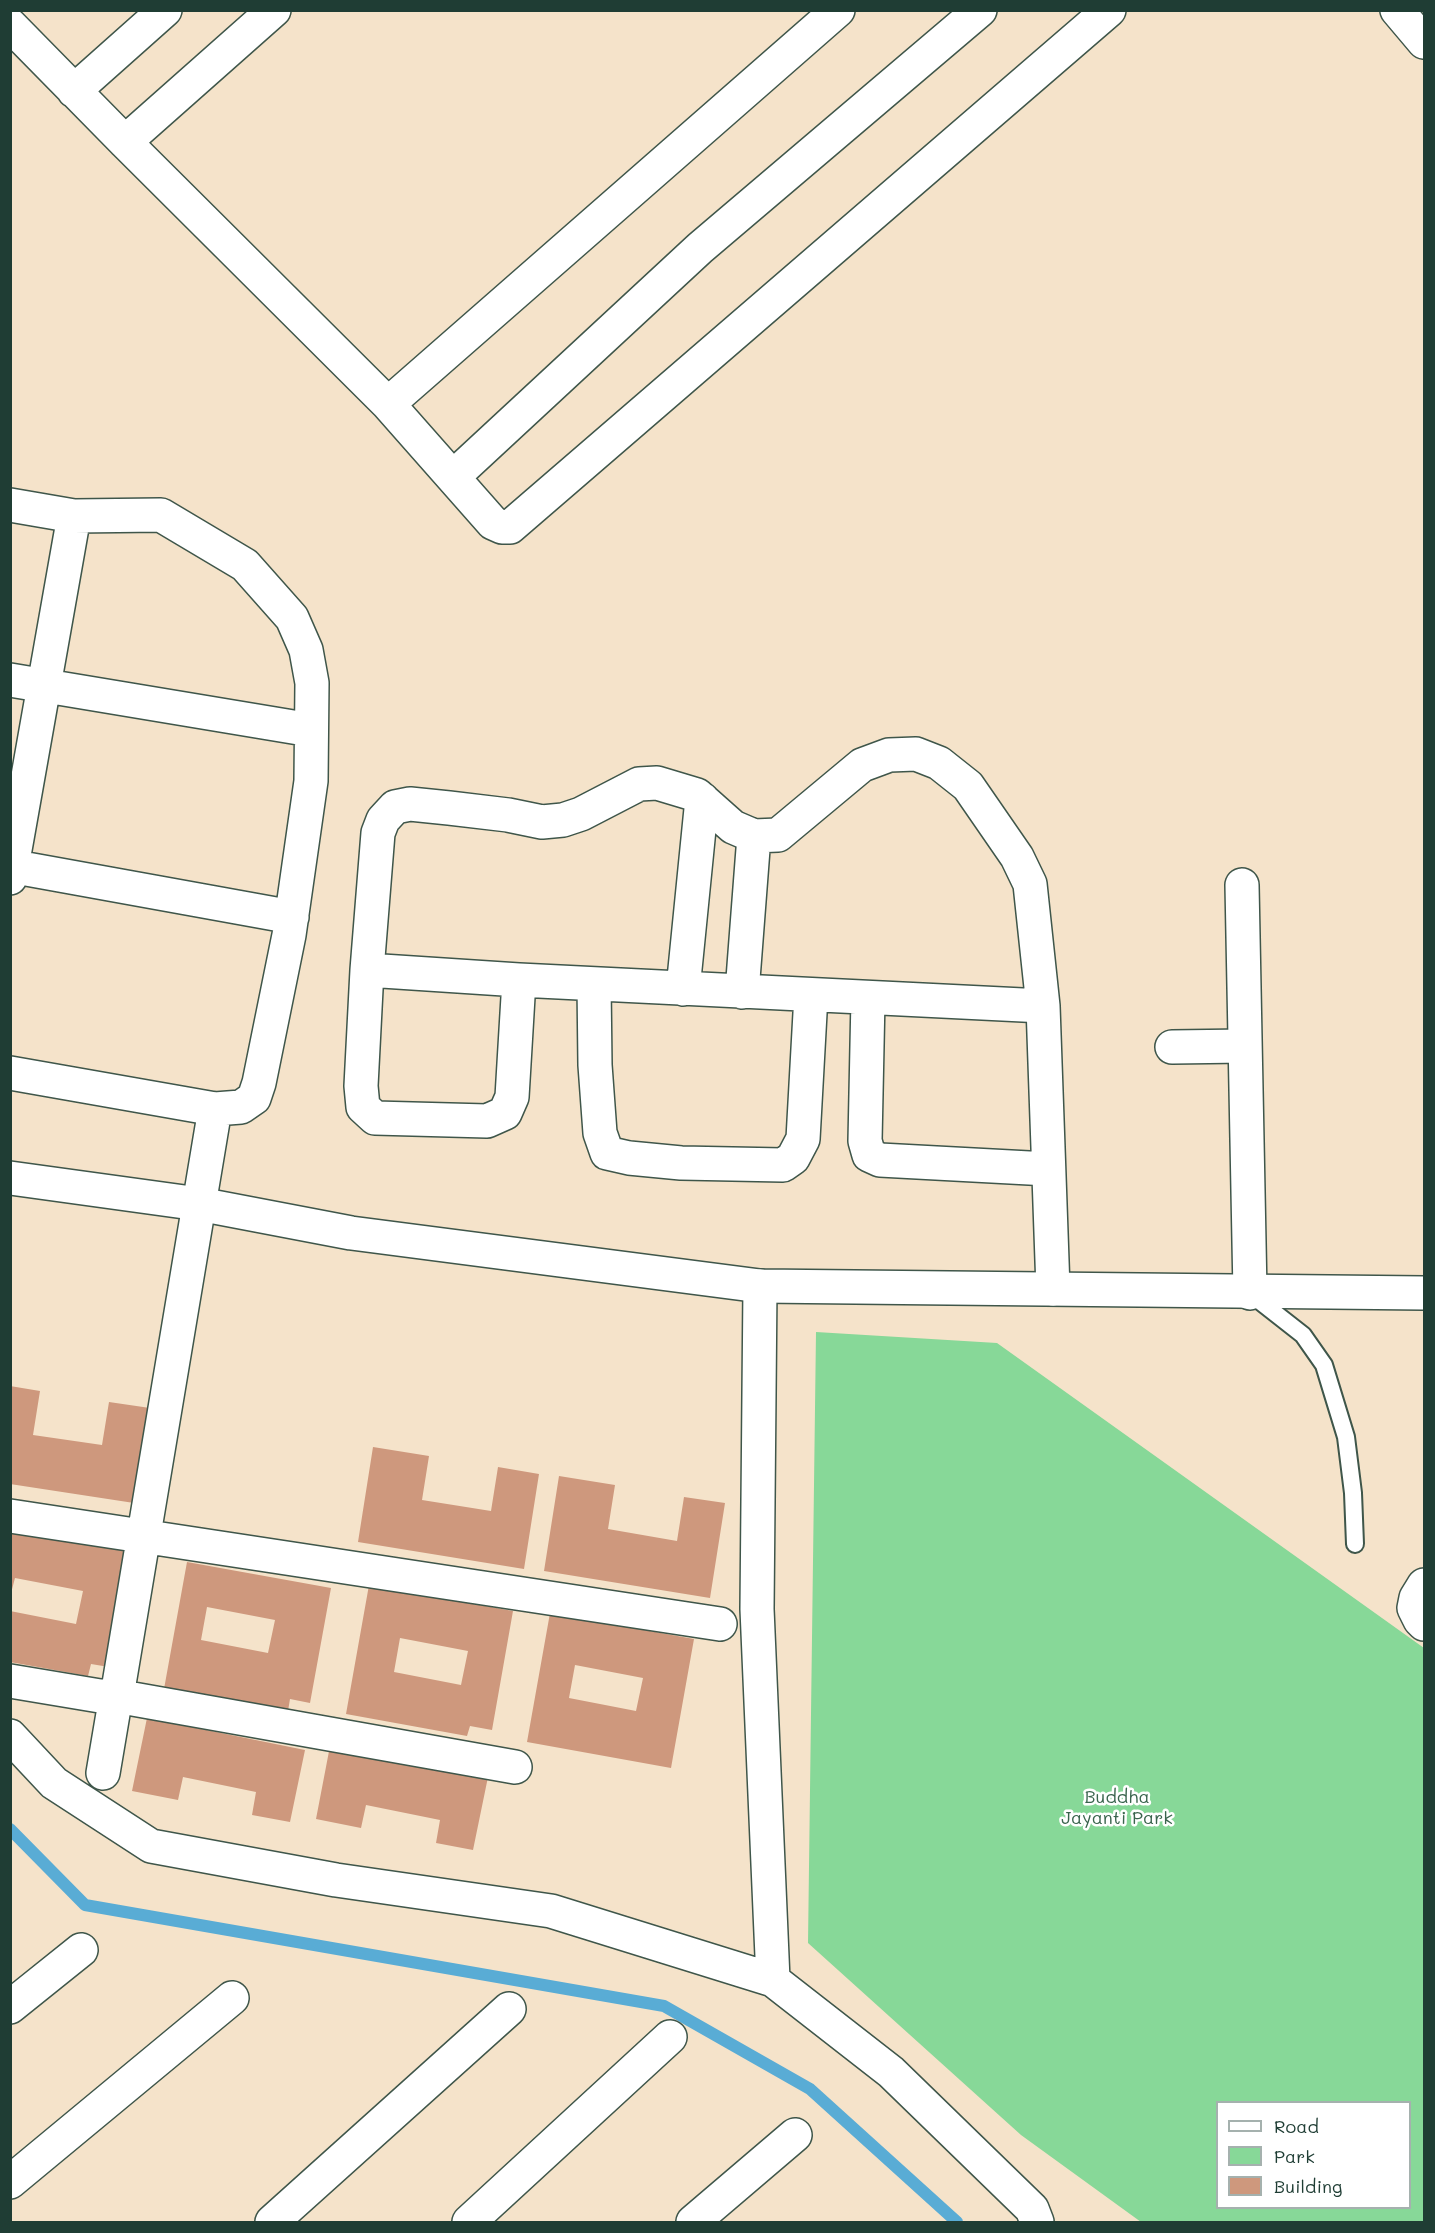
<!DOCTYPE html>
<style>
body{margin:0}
#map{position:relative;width:1435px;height:2233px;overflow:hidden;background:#f5e3ca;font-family:Mali,sans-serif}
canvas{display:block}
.frame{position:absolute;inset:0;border:12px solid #1f3d34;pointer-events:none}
.legend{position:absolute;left:1216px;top:2101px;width:195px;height:108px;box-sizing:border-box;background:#fff;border:2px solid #a5b1ae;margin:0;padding:8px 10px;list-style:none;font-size:18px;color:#1f3d34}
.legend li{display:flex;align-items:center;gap:12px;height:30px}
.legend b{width:30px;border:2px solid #a5b1ae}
</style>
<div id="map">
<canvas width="1435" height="2233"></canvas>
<div class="frame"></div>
<ul class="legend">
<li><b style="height:8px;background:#fff"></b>Road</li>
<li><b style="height:16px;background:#87d898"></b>Park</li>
<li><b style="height:16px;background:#ce987d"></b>Building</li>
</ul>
</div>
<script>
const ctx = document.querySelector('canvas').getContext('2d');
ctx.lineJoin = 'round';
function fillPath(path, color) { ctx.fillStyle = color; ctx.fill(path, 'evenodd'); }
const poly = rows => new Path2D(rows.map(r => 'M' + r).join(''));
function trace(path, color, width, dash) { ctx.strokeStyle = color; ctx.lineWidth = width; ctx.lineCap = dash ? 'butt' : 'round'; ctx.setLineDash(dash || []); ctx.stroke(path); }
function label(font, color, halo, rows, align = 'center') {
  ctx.font = font + ' Mali,sans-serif'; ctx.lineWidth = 5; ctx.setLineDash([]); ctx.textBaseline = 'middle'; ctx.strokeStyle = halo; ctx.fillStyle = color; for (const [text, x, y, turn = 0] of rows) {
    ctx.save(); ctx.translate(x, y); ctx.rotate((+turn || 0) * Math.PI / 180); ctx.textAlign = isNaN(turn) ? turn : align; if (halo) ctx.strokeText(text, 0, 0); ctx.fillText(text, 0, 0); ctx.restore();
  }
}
fillPath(poly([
 [816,1332,997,1343,1424,1648,1424,2222,1141,2222,1021,2135,808,1943],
 [1218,2102,1410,2102,1410,2208,1218,2208]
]), '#87d898');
trace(poly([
 [10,1829,85,1905,664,2006,810,2089,957,2222]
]), '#59acd5', 12);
fillPath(poly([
 [10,1386,40,1391,33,1435,102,1445,109,1402,150,1408,134,1503,10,1484],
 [373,1447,429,1456,422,1500,491,1511,498,1467,539,1474,524,1569,358,1542],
 [559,1476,615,1485,608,1529,677,1541,684,1497,725,1503,710,1598,544,1571],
 [10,1529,130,1550,109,1667,91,1664,88,1676,10,1662,10,1611,76,1624,83,1591,15,1578,10,1597],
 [187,1562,331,1588,310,1703,290,1699,288,1711,164,1689],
 [207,1607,275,1620,268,1653,201,1640],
 [369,1585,513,1611,492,1730,470,1726,467,1736,346,1714],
 [400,1638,468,1651,461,1685,394,1672],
 [550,1613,694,1639,671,1768,527,1742],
 [575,1665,643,1678,636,1711,569,1698],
 [147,1718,305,1750,290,1822,252,1815,256,1792,183,1777,178,1800,132,1791],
 [330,1746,488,1777,473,1850,436,1843,440,1820,366,1805,361,1828,316,1819]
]), '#ce987d');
const service = poly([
 [1252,1295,1303,1335,1324,1365,1346,1437,1353,1493,1355,1544]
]);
const minor = poly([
 [1397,10,1424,42],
 [10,25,125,142,388,404,493,523,502,527,510,527,1109,10],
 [74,91,165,10],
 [125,142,274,10],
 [388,404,838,10],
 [453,477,700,248,980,10],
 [10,505,74,516,161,515,245,565,292,618,306,650,312,683,311,781,289,935,259,1083,254,1098,241,1107,215,1109,10,1073],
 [10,680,311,730],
 [10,866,292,917],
 [10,878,74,516],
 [1242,885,1250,1293],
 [367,970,519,980,1043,1006],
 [519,980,512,1097,505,1113,487,1121,375,1118,363,1107,361,1086,367,970,378,833,383,820,395,807,410,804,449,808,508,815,542,822,563,820,581,814,639,784,657,783,697,795,733,827,754,836,778,835,862,765,889,755,916,754,939,763,968,786,1017,857,1030,884,1043,1006,1053,1289],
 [594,984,595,1065,600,1133,607,1153,629,1158,681,1163,783,1165,793,1158,803,1139,811,995],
 [683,989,702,799],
 [742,992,754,836],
 [868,998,865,1141,869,1155,880,1160,1048,1169],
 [1172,1047,1245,1046],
 [760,1286,757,1609,773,1980],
 [10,1516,720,1624],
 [1424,1585,1416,1598,1414,1608,1420,1620,1424,1624],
 [10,1681,100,1696,116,1696,119,1684,215,1109],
 [10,1736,54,1783,151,1846,336,1880,551,1911,773,1980,891,2072,1032,2209,1037,2222],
 [103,1773,116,1696,515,1767],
 [10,2007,81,1950],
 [10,2182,232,1998],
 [272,2222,509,2009],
 [469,2222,670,2037],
 [693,2222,795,2135]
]);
const tertiary = poly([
 [10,1178,199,1204,351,1233,760,1286,1424,1293]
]);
trace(service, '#3f564a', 20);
trace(minor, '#3f564a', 36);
trace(tertiary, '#3f564a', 36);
trace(service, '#fff', 16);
trace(minor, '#fff', 33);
trace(tertiary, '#fff', 33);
label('18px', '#39644d', '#fff', [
 ["Buddha",1117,1797],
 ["Jayanti Park",1117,1818]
]);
</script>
